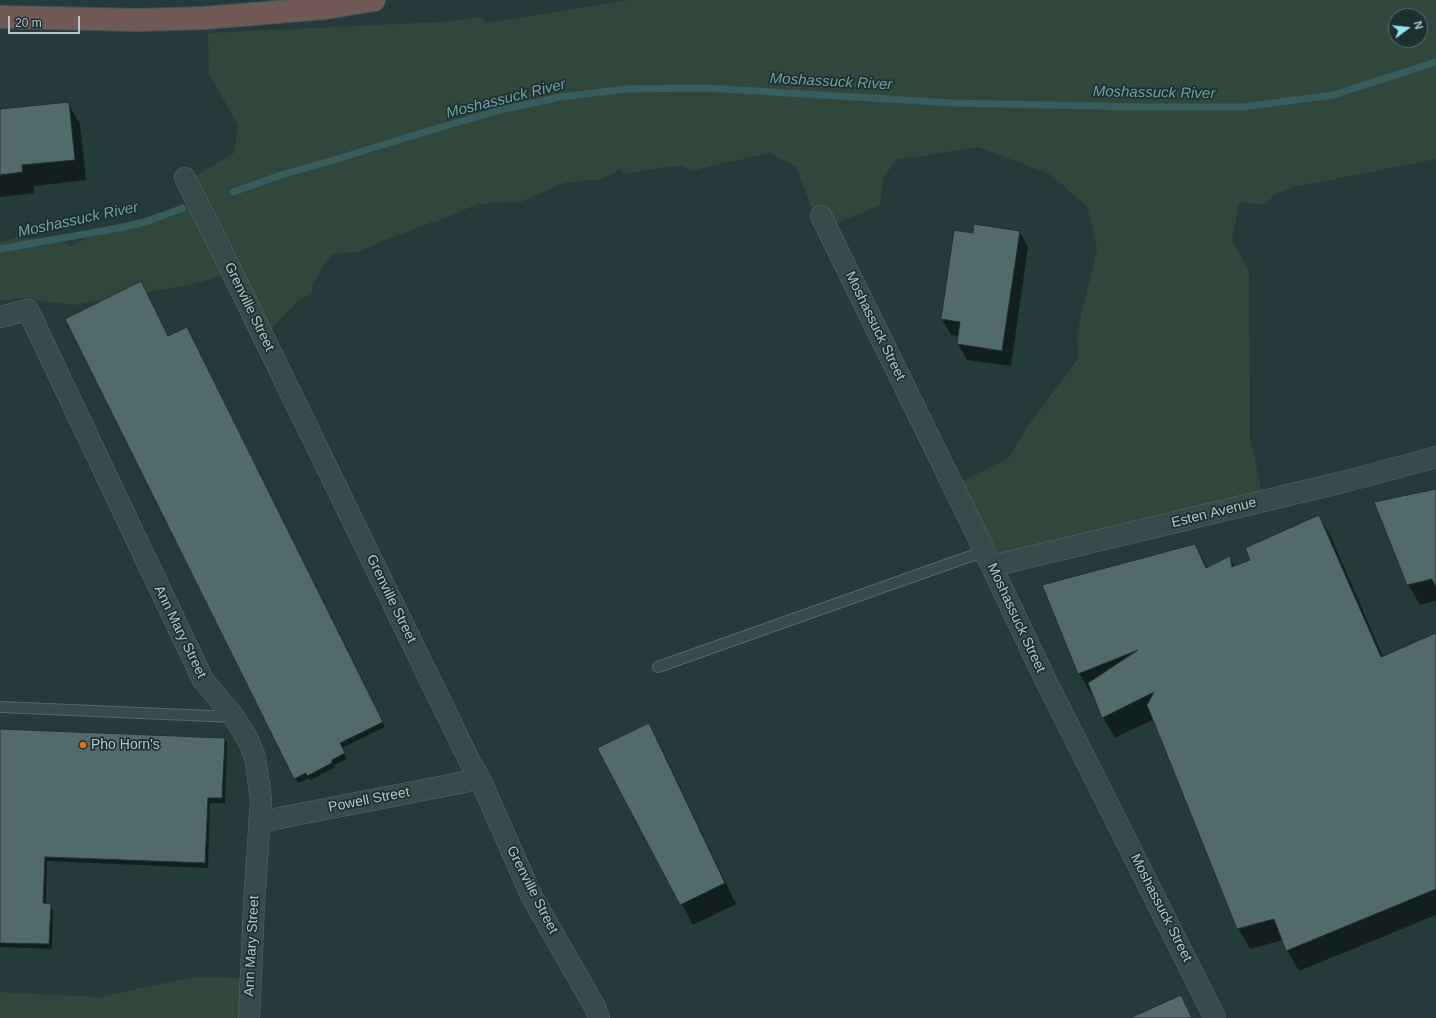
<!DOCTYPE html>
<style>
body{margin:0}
#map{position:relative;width:1436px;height:1018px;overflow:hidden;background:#253a3b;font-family:Arial,sans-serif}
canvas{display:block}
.north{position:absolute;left:1388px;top:8px;width:40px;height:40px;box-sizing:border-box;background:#1e2f31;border:1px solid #5a6b6d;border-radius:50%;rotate:75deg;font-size:11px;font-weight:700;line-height:16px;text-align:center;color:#b4c5c7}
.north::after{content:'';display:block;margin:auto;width:14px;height:18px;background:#8fe8f1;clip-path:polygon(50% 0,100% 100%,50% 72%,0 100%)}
.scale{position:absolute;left:8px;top:16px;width:72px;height:18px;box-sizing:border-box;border:2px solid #b4c5c7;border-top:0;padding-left:5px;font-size:12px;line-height:14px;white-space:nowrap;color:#b4c5c7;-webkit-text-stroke:3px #1e2f31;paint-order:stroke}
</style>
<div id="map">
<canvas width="1436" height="1018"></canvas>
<div class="north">N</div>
<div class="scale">20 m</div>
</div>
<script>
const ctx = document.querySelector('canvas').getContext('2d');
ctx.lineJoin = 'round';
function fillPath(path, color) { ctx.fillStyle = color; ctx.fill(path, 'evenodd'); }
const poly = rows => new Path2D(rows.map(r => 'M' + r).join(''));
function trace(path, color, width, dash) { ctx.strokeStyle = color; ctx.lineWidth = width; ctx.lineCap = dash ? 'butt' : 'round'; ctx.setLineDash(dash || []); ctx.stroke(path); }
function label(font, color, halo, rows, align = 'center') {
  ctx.font = font + ' Arial,sans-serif'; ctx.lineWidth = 3.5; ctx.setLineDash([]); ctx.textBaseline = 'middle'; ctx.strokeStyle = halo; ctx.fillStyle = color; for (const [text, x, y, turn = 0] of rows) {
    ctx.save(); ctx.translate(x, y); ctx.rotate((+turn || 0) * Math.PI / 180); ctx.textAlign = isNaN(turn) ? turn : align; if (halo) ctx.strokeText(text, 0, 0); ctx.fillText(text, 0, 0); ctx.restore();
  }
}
fillPath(poly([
 [628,0,1436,0,1436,159,1294,187,1275,194,1266,204,1239,203,1232,241,1249,270,1250,438,1263,498,997,564,957,484,1008,458,1030,423,1078,359,1077,334,1097,249,1088,208,1050,174,978,147,896,160,884,177,880,205,832,225,812,209,796,167,769,153,691,171,683,166,665,167,624,174,620,169,602,179,564,183,520,202,477,204,444,219,435,221,356,252,332,254,314,281,311,293,298,301,261,339,227,274,193,284,74,305,18,298,0,301,0,242,16,238,55,239,71,246,111,225,193,209,192,178,234,153,238,125,209,74,208,35,209,33,440,22,482,17,485,23],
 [1396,16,1420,16,1420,40,1396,40],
 [193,977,251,978,252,1018,0,1018,0,992,100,997]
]), '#31473b');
fillPath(poly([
 [68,103,80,124,86,180,34,186,34,193,0,197,0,110],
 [954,231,974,234,1019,231,1028,247,1011,366,967,360,958,344,959,336,951,335,942,319],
 [189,333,385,727,342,748,347,759,334,765,334,768,311,780,309,778,298,783,295,778,168,337],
 [1436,490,1436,601,1420,605,1408,584],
 [1319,516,1331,537,1383,657,1436,634,1436,915,1299,971,1287,950,1283,940,1250,949,1238,928,1154,719,1115,738,1103,717,1093,693,1091,694,1079,673,1195,545,1208,569,1229,557,1235,567,1251,561],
 [648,724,660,745,736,904,693,925,598,748],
 [0,730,224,738,227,743,225,803,210,803,208,868,47,861,46,905,50,905,53,910,52,949,0,947]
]), '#0007');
trace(poly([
 [233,192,284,174,334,160,405,138,500,110,561,97,626,89,706,88,953,103,1142,107,1243,107,1333,95,1436,62],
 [0,249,119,228,145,222,183,208]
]), '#385d5f', 7);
const building = poly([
 [69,102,75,160,22,165,23,172,0,175,0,109,69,102],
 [974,224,1020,231,1002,351,957,344,960,322,941,319,954,230,973,233,974,224],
 [141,281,168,336,187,327,383,722,340,743,345,753,332,760,332,763,307,776,306,773,294,779,65,319,141,281],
 [1436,489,1436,587,1432,579,1407,585,1374,502,1436,489],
 [1319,515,1381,657,1436,633,1436,889,1286,951,1274,919,1237,929,1147,705,1154,692,1102,718,1088,683,1138,650,1078,674,1042,585,1195,544,1206,568,1230,556,1232,567,1250,560,1245,548,1319,515],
 [649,723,725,883,680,905,597,748,649,723],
 [0,729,225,738,222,798,208,798,205,863,45,857,43,903,51,904,49,944,0,943,0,729],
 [1181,995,1192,1018,1130,1018,1181,995]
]);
fillPath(building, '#526a6c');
trace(building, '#203133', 1);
const lane = poly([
 [658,667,968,557,985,552],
 [0,707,234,717]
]);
const street = poly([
 [185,178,213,233,471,764,480,779,531,895,595,1007,599,1018],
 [821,216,965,510,1045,679,1215,1018],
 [0,317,28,310,203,680,234,717,248,740,255,757,261,799,254,905,249,1018],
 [992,566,1347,481,1436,457],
 [259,822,480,779]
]);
const highway = poly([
 [0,17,139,20,205,18,325,8,374,0]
]);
trace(lane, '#57686a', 12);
trace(street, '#57686a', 22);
trace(highway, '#445557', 24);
trace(lane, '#394a4c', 10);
trace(street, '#394a4c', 21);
trace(highway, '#715956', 22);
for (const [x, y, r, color] of [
 [83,745,4,"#e8710a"]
]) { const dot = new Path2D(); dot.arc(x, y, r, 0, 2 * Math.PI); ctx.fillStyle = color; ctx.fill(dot); trace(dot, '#1e2f31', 1.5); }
label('14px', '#b4c5c7', '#1e2f31', [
 ["Grenville Street",249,307,64],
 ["Moshassuck Street",875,326,64],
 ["Esten Avenue",1214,513,-14],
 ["Grenville Street",391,599,64],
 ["Moshassuck Street",1016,618,65],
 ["Ann Mary Street",180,632,64],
 ["Powell Street",369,800,-11],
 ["Grenville Street",532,890,63],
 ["Moshassuck Street",1161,908,63],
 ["Ann Mary Street",252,946,-87]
]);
label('14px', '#b4c5c7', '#1e2f31', [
 ["Pho Horn's",91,745]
], 'left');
label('italic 15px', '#70a1a4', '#1e2f31', [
 ["Moshassuck River",831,82,3],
 ["Moshassuck River",1154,93,1],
 ["Moshassuck River",506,99,-14],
 ["Moshassuck River",78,220,-12]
]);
</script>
